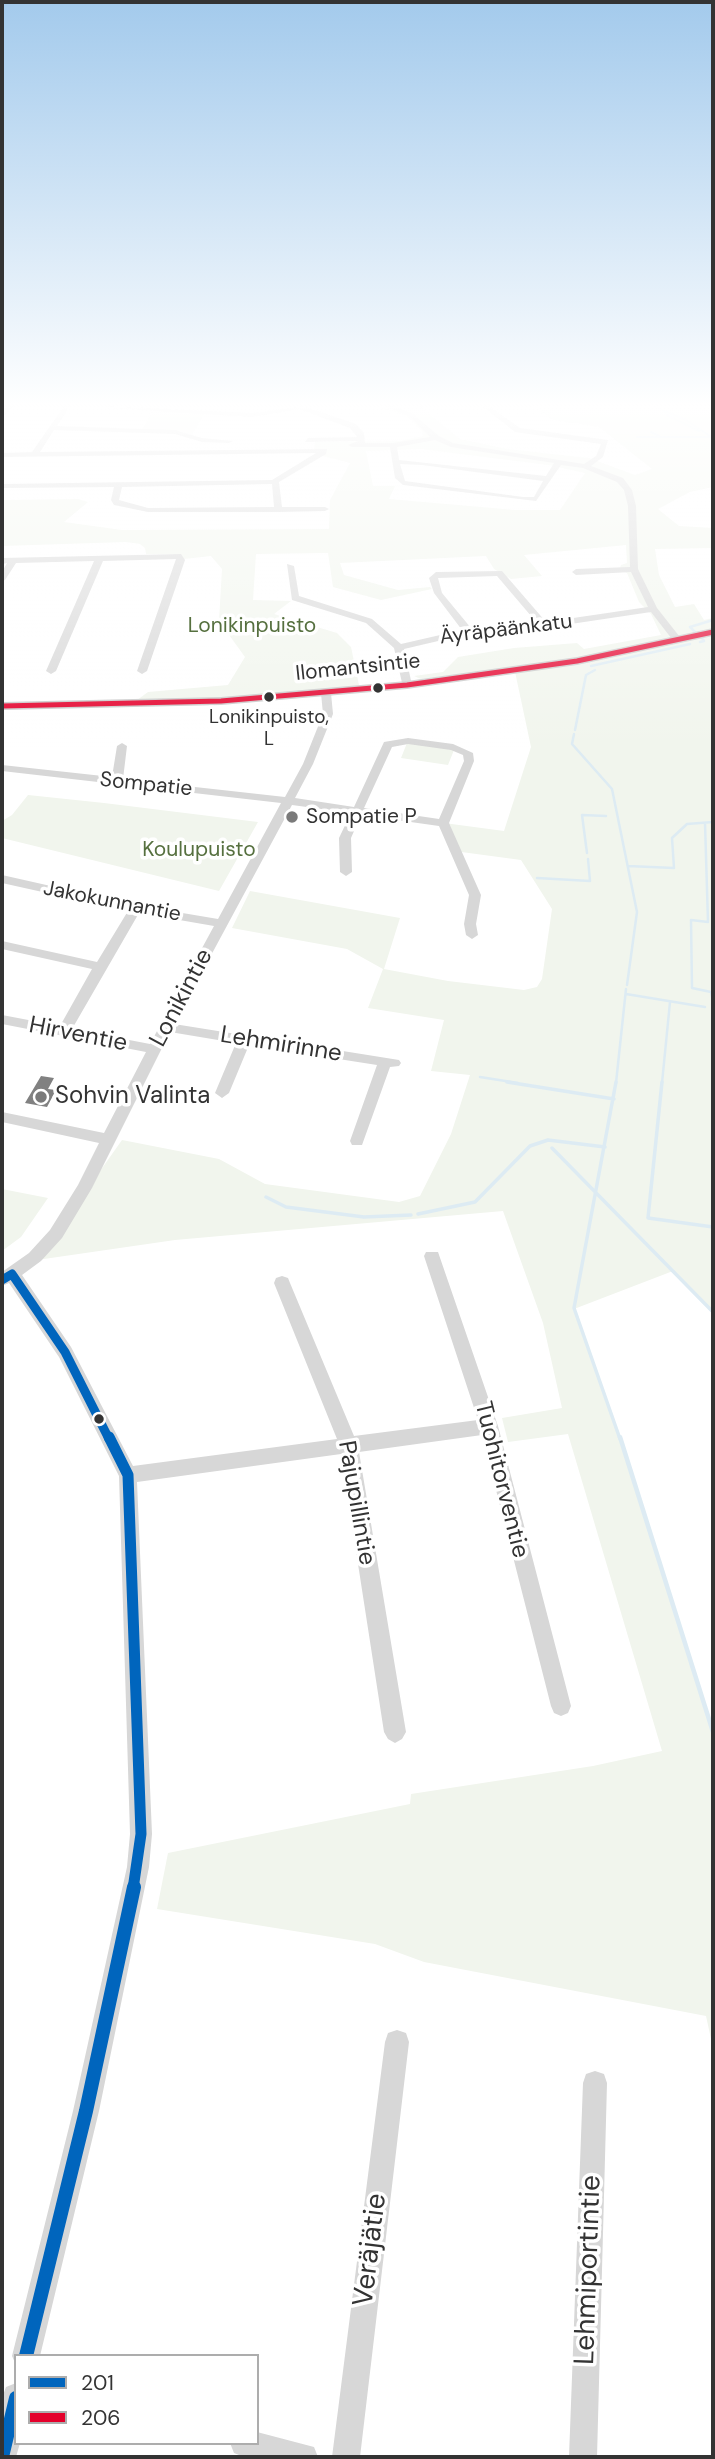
<!DOCTYPE html>
<meta charset="utf-8">
<style>
body{margin:0}
#map{position:relative;width:715px;height:2459px;overflow:hidden;background:#fff;font-family:"DM Sans",sans-serif}
canvas{display:block}
.frame{position:absolute;inset:0;border:4px solid #333;pointer-events:none}
.legend{position:absolute;left:14px;top:2354px;width:245px;height:91px;box-sizing:border-box;background:#fff;border:2px solid #adadad;margin:0;padding:9px 12px;list-style:none;font-size:21px;color:#333}
.legend li{display:flex;align-items:center;gap:14px;height:35px}
.legend b{width:35px;border:2px solid #adadad}
</style>
<div id="map">
<canvas width="715" height="2459"></canvas>
<div class="frame"></div>
<ul class="legend">
<li><b style="height:9px;background:#0065bd"></b>201</li>
<li><b style="height:9px;background:#e4002b"></b>206</li>
</ul>
</div>
<script>
const ctx = document.querySelector('canvas').getContext('2d');
ctx.lineJoin = 'round';
function fillPath(path, color) { ctx.fillStyle = color; ctx.fill(path, 'evenodd'); }
const poly = rows => new Path2D(rows.map(r => 'M' + r).join(''));
function trace(path, color, width, dash) { ctx.strokeStyle = color; ctx.lineWidth = width; ctx.lineCap = dash ? 'butt' : 'round'; ctx.setLineDash(dash || []); ctx.stroke(path); }
function label(font, color, halo, rows, align = 'center') {
  ctx.font = font + ' "DM Sans",sans-serif'; ctx.lineWidth = 7; ctx.setLineDash([]); ctx.textBaseline = 'middle'; ctx.strokeStyle = halo; ctx.fillStyle = color; for (const [text, x, y, turn = 0] of rows) {
    ctx.save(); ctx.translate(x, y); ctx.rotate((+turn || 0) * Math.PI / 180); ctx.textAlign = isNaN(turn) ? turn : align; if (halo) ctx.strokeText(text, 0, 0); ctx.fillText(text, 0, 0); ctx.restore();
  }
}
fillPath(poly([
 [376,406,420,406,460,439,507,449,589,458,635,475,652,469,599,427,553,420,534,406,713,406,713,487,690,492,658,509,679,526,713,528,713,548,655,549,659,575,675,607,694,604,704,620,713,618,713,631,671,642,713,632,713,1312,673,1271,574,1309,621,1441,713,1732,713,2048,706,2016,424,1962,375,1944,157,1909,168,1853,410,1804,411,1794,593,1766,662,1751,568,1434,508,1442,502,1418,562,1408,543,1323,503,1211,175,1240,37,1260,122,1140,219,1159,265,1184,399,1202,420,1196,451,1134,470,1075,431,1071,444,1020,368,1008,383,969,347,949,232,928,250,891,400,918,384,969,448,981,524,990,537,987,542,979,552,909,521,860,454,851,444,823,504,831,531,747,514,667,421,679,414,676,443,672,458,657,514,648,577,643,584,649,661,635,651,614,639,602,627,573,619,570,621,565,627,563,626,545,524,555,542,576,511,579,494,569,486,556,340,563,344,575,398,590,430,587,432,589,381,600,333,587,328,553,256,554,253,600,291,601,274,614,337,633,351,647,360,690,129,706,148,692,228,685,245,657,219,621,222,569,211,556,184,559,175,554,146,554,145,548,140,544,126,542,2,546,2,500,78,499,88,502,64,522,122,530,329,529,330,500,350,463,323,456,314,449,315,442,400,441,423,436,422,431,405,415],
 [421,449,548,465,585,473,560,510,515,510,389,499,395,486,373,486,366,451],
 [153,410,205,413,192,435,178,431,142,430],
 [407,743,454,750,448,765,401,758],
 [28,795,104,803,258,822,219,891,2,838,2,821,12,815],
 [2,1189,48,1198,21,1237,2,1251]
]), '#f1f5ed');
trace(poly([
 [653,406,686,420,713,438],
 [667,415,699,431],
 [651,432,659,436],
 [637,437,711,437]
]), '#ddebf3', 2);
trace(poly([
 [696,633,690,627,713,620],
 [700,642,704,641,702,638],
 [591,666,690,644],
 [575,730,586,675,595,670],
 [574,734,572,744,612,789,637,912,627,985],
 [705,823,708,922,691,920,692,988,711,992,712,997],
 [587,853,582,815,606,816],
 [628,866,674,868,672,838,687,824,713,822],
 [537,878,590,881,588,859],
 [626,994,705,1007],
 [712,1004,713,1009],
 [480,1077,518,1083],
 [616,1083,626,989],
 [662,1083,670,1002]
]), '#ddebf3', 2.5);
trace(poly([
 [507,1082,614,1099],
 [616,1082,574,1308,620,1439],
 [662,1082,648,1218,713,1227],
 [713,1146,713,1170],
 [552,1148,713,1312],
 [266,1197,286,1207,364,1217,411,1215],
 [418,1214,475,1202,530,1146,548,1140,605,1147]
]), '#ddebf3', 3.5);
trace(poly([
 [620,1437,713,1732]
]), '#ddebf3', 4.5);
fillPath(poly([
 [41,1076,54,1078,48,1089,56,1090,47,1107,25,1103]
]), '#818181');
fillPath(poly([
 [64,406,70,406,57,426,175,430,202,438,233,441,229,443,202,442,175,434,54,430,40,452,327,449,326,454,279,482,282,507,325,507,329,509,325,511,278,512,148,512,114,505,111,500,114,487,2,488,2,484,272,480,316,453,2,457,2,453,32,452,64,406],
 [272,484,274,507,148,508,119,500,122,487,272,484],
 [104,406,253,413,303,406,356,424,364,433,365,443,393,443,430,437,409,416,384,406,393,406,413,414,439,436,453,443,584,464,596,456,601,444,515,432,482,406,489,406,520,428,608,440,603,457,591,466,623,478,632,490,636,506,638,569,657,608,683,641,675,643,651,612,544,628,468,634,404,649,412,685,403,687,394,648,366,623,292,600,287,564,294,566,299,596,372,619,401,644,462,630,434,593,429,578,436,572,502,571,546,622,648,607,631,572,576,575,572,572,576,569,630,567,628,506,624,490,617,482,583,468,561,465,536,501,403,485,395,478,390,447,352,447,348,445,358,441,305,442,308,438,357,437,350,428,299,409,253,417,107,408,104,406],
 [435,440,451,447,554,463,546,476,399,460,397,447,435,440],
 [400,464,422,465,543,481,534,497,523,497,405,481,400,464],
 [497,576,537,623,471,628,442,593,438,578,497,576],
 [181,554,185,560,147,671,142,674,137,671,176,559,103,561,56,671,51,674,46,671,94,561,16,563,5,580,2,581,2,572,7,563,2,564,2,558,181,554],
 [326,690,331,693,333,714,313,764,295,798,354,807,384,742,408,738,453,744,473,753,474,761,449,823,481,895,476,924,478,935,472,939,466,935,464,924,469,895,439,826,361,815,351,838,352,872,346,876,340,872,339,838,351,813,292,805,174,1024,399,1060,401,1063,399,1066,390,1067,362,1145,352,1145,350,1141,377,1065,249,1045,229,1093,222,1098,215,1093,236,1043,170,1032,92,1188,62,1238,41,1261,22,1275,71,1347,133,1466,337,1439,274,1283,276,1278,282,1276,288,1278,290,1283,354,1436,478,1420,424,1256,426,1252,438,1252,498,1426,571,1706,568,1713,561,1716,554,1713,551,1706,482,1435,359,1452,406,1732,402,1739,395,1743,388,1739,384,1732,341,1454,137,1482,152,1834,149,1867,99,2111,40,2356,16,2356,16,2365,12,2356,73,2111,127,1867,130,1834,119,1476,59,1357,9,1283,2,1286,2,1272,29,1253,50,1230,78,1185,99,1143,2,1122,2,1112,104,1133,146,1052,2,1024,2,1015,60,1026,92,969,2,949,2,941,97,962,128,911,2,883,2,875,135,905,218,919,281,803,2,771,2,765,112,777,117,746,122,743,127,746,123,779,285,797,303,764,323,714,321,693,326,690],
 [408,744,451,750,463,755,464,761,439,819,364,808,392,747,408,744],
 [139,913,214,926,150,1044,72,1029,139,913],
 [397,2030,406,2033,409,2042,360,2457,332,2457,385,2042,388,2033,397,2030],
 [595,2071,604,2074,607,2083,597,2457,569,2457,583,2083,586,2074,595,2071],
 [16,2383,16,2443,20,2443,16,2457,2,2457,2,2398,6,2387,16,2383],
 [257,2432,314,2447,318,2457,244,2457,234,2453,230,2443,257,2443,257,2432]
]), '#d7d7d7');
fillPath(poly([
 [4,406,14,406,2,418,2,409,4,406],
 [713,628,713,636,577,665,407,689,221,705,2,710,2,702,221,697,407,681,577,657,713,628]
]), '#cacaca');
trace(poly([
 [2,1280,12,1274,65,1352,109,1439]
]), '#0065bd', 9);
trace(poly([
 [109,1437,128,1475,141,1834,133,1889]
]), '#0065bd', 11);
trace(poly([
 [26,2356,86,2111,134,1887],
 [2,2457,16,2398]
]), '#0065bd', 14);
trace(poly([
 [2,706,221,701,407,685,577,661,713,632]
]), '#e4002b', 5);
const sky = ctx.createLinearGradient(0, 0, 0, 750);
sky.addColorStop(0, '#a3caec');
sky.addColorStop(0.54, '#fff');
sky.addColorStop(1, '#ffffff00');
ctx.fillStyle = sky;
ctx.fillRect(0, 0, 715, 750);
for (const [x, y, r, color] of [
 [378,688,6,"#333"],
 [269,697,6,"#333"],
 [292,817,7,"#7a7a7a"],
 [41,1097,7,"#7a7a7a"],
 [99,1419,6,"#333"]
]) { const dot = new Path2D(); dot.arc(x, y, r, 0, 2 * Math.PI); ctx.fillStyle = color; ctx.fill(dot); trace(dot, '#fff', 2.5); }
label('19px', '#333', '#fff', [
 ["Lonikinpuisto,",269,718],
 ["L",269,740]
]);
label('21px', '#56703f', '#fff', [
 ["Lonikinpuisto",252,626],
 ["Koulupuisto",199,850]
]);
label('21px', '#333', '#fff', [
 ["Äyräpäänkatu",506,630,-7],
 ["Ilomantsintie",358,668,-6],
 ["Sompatie",146,785,6],
 ["Jakokunnantie",112,902,11]
]);
label('21px', '#333', '#fff', [
 ["Sompatie P",306,817]
], 'left');
label('24px', '#333', '#fff', [
 ["Lonikintie",182,998,-62],
 ["Hirventie",78,1035,11],
 ["Lehmirinne",281,1045,9],
 ["Tuohitorventie",501,1480,76],
 ["Pajupillintie",356,1503,80]
]);
label('24px', '#333', '#fff', [
 ["Sohvin Valinta",55,1097]
], 'left');
label('28px', '#333', '#fff', [
 ["Veräjätie",371,2250,-83],
 ["Lehmiportintie",589,2270,-88]
]);
</script>
